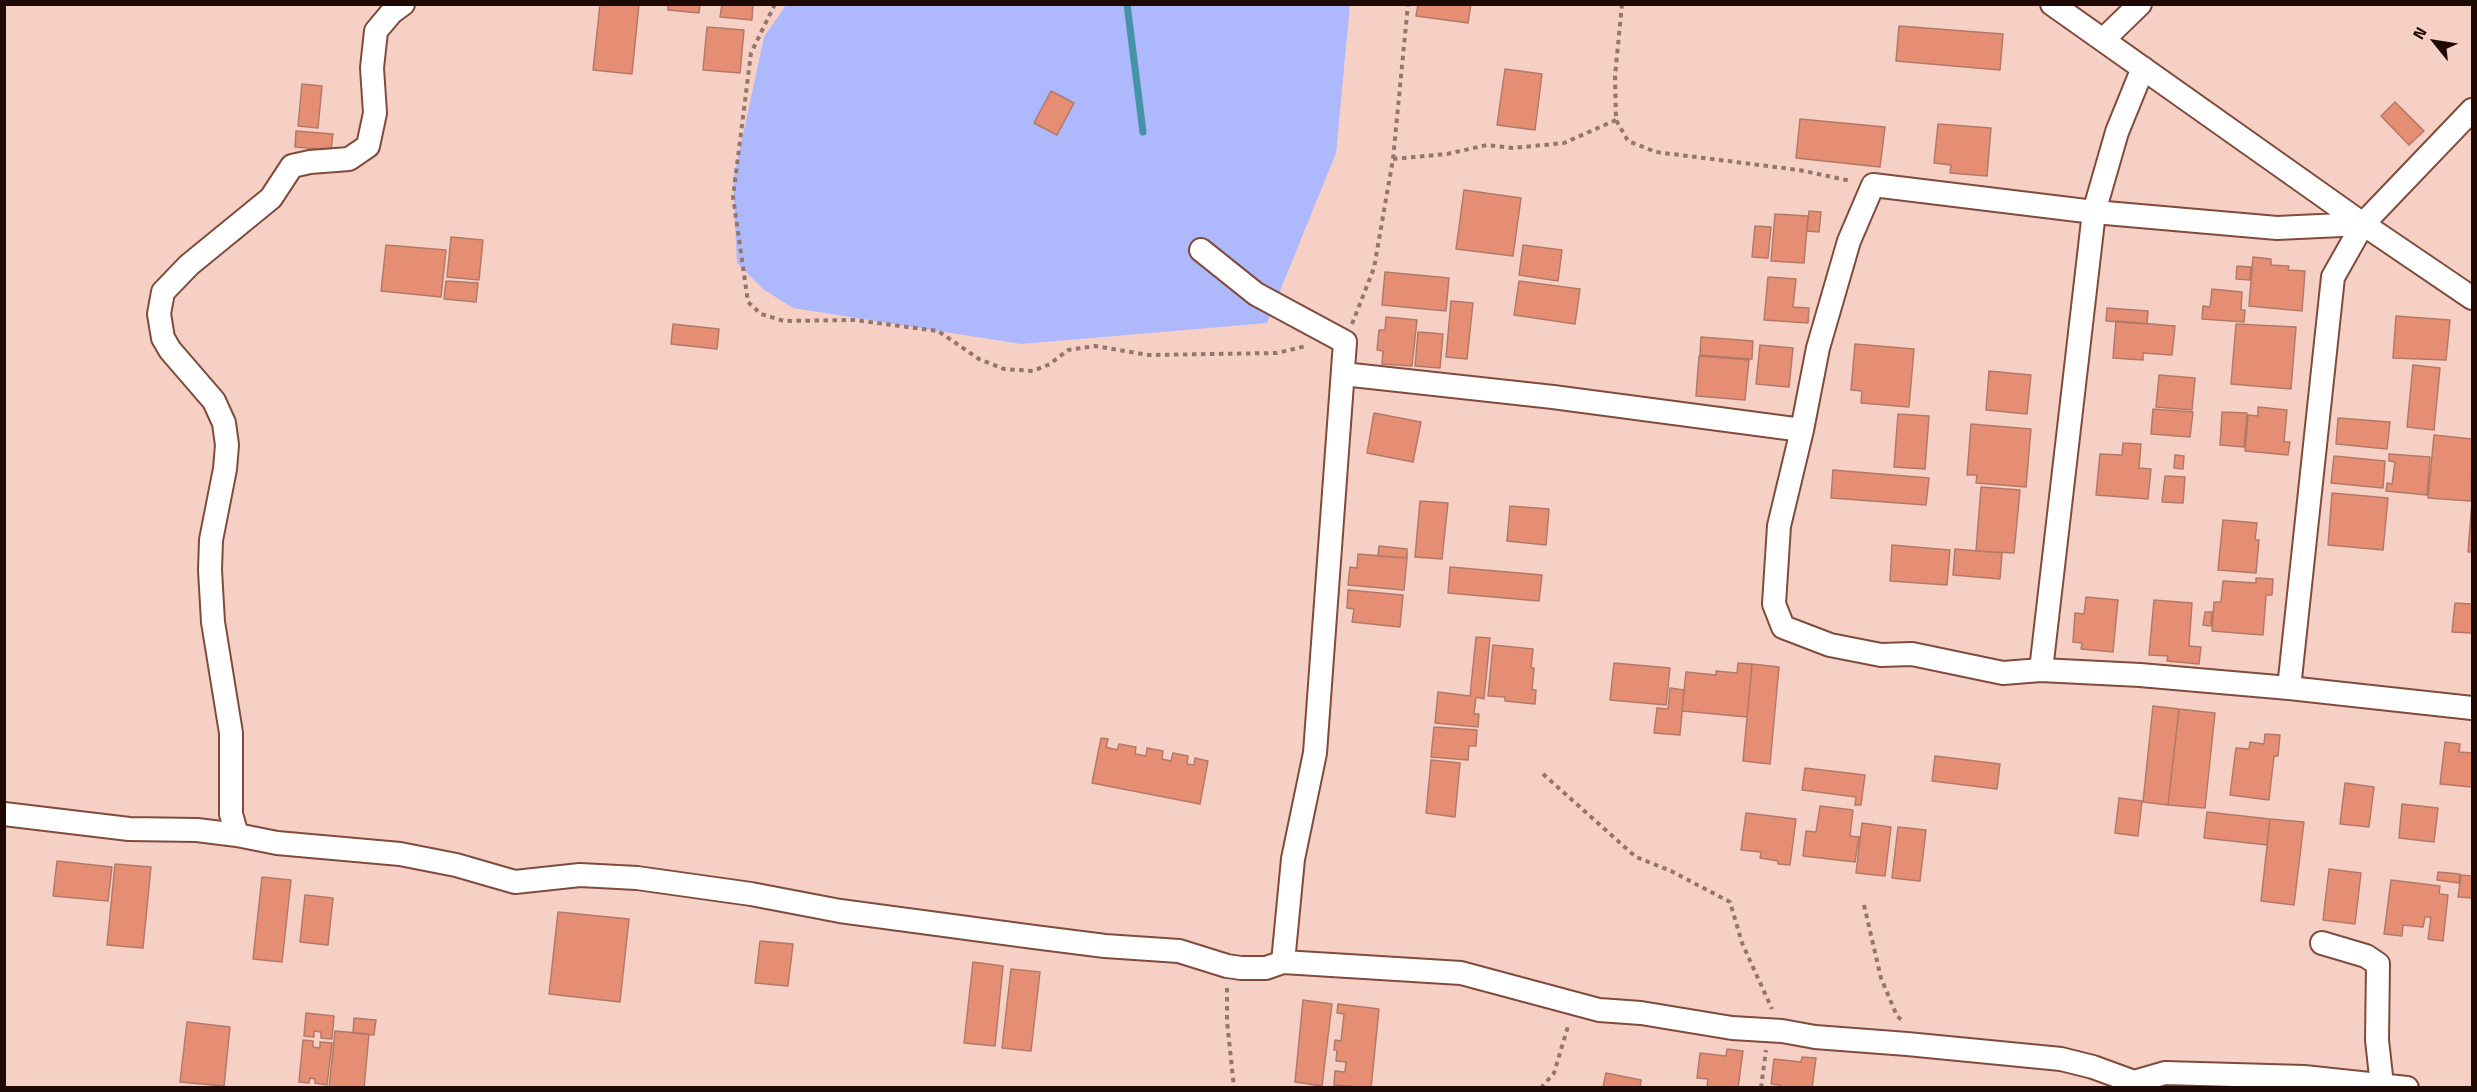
<!DOCTYPE html>
<style>
body{margin:0}
#map{position:relative;width:2477px;height:1092px;overflow:hidden;background:#f6d0c4;font-family:"Titillium Web",sans-serif}
canvas{display:block}
.frame{position:absolute;inset:0;border:6px solid #1e0904;pointer-events:none}
.north{position:absolute;left:2405px;top:12px;width:60px;height:60px;-webkit-text-stroke:4px #f6d0c4;paint-order:stroke;rotate:300deg;font-size:16px;font-weight:700;line-height:24px;text-align:center;color:#1e0904}
.north::after{content:'';display:block;margin:auto;width:21px;height:27px;background:#1e0904;clip-path:polygon(50% 0,100% 100%,50% 72%,0 100%)}
</style>
<div id="map">
<canvas width="2477" height="1092"></canvas>
<div class="frame"></div>
<div class="north">N</div>
</div>
<script>
const ctx = document.querySelector('canvas').getContext('2d');
ctx.lineJoin = 'round';
function fillPath(path, color) { ctx.fillStyle = color; ctx.fill(path, 'evenodd'); }
const poly = rows => new Path2D(rows.map(r => 'M' + r).join(''));
function trace(path, color, width, dash) { ctx.strokeStyle = color; ctx.lineWidth = width; ctx.lineCap = dash ? 'butt' : 'round'; ctx.setLineDash(dash || []); ctx.stroke(path); }
fillPath(poly([
 [786,5,1350,5,1336,153,1267,323,1021,344,793,308,763,289,737,263,733,181,764,37]
]), '#aeb8fd');
trace(poly([
 [1127,4,1143,132]
]), '#4593a6', 7);
const building = poly([
 [600,4,639,4,632,74,593,70,600,4],
 [668,4,700,4,699,13,668,10,668,4],
 [722,4,753,4,752,20,720,17,722,4],
 [1418,4,1471,4,1468,23,1416,16,1418,4],
 [1899,26,2003,34,2000,70,1896,61,1899,26],
 [707,27,744,30,740,73,703,70,707,27],
 [1505,69,1542,74,1535,130,1497,125,1505,69],
 [302,84,322,86,318,128,298,126,302,84],
 [1051,91,1074,103,1057,135,1034,123,1051,91],
 [2395,102,2424,131,2409,145,2381,116,2395,102],
 [1800,119,1885,127,1880,167,1796,158,1800,119],
 [1938,124,1991,128,1987,176,1950,173,1951,165,1934,163,1938,124],
 [296,131,333,134,331,150,295,147,296,131],
 [1464,190,1521,198,1513,256,1456,249,1464,190],
 [1809,211,1821,212,1819,232,1807,231,1809,211],
 [1775,214,1808,216,1804,263,1771,261,1775,214],
 [1755,226,1771,227,1768,258,1752,257,1755,226],
 [451,237,483,240,479,280,447,277,451,237],
 [386,245,446,250,441,297,381,291,386,245],
 [1523,245,1562,250,1558,281,1519,275,1523,245],
 [2253,257,2271,259,2271,265,2289,266,2288,270,2305,271,2302,311,2249,306,2253,257],
 [2237,266,2251,267,2250,280,2236,279,2237,266],
 [1385,272,1449,278,1446,311,1382,305,1385,272],
 [1768,277,1796,279,1793,307,1809,308,1808,323,1764,320,1768,277],
 [446,281,478,283,476,302,444,299,446,281],
 [1519,281,1580,289,1575,324,1514,315,1519,281],
 [2212,289,2242,292,2241,310,2245,310,2244,322,2202,319,2203,306,2210,307,2212,289],
 [1451,301,1473,303,1467,359,1446,357,1451,301],
 [2107,308,2148,311,2147,324,2106,321,2107,308],
 [2396,316,2450,320,2446,360,2393,358,2396,316],
 [1386,317,1417,320,1412,366,1382,364,1383,351,1377,350,1379,330,1385,330,1386,317],
 [2116,321,2175,326,2172,355,2143,353,2143,360,2113,358,2116,321],
 [673,324,719,329,717,349,671,344,673,324],
 [2236,324,2296,327,2291,389,2231,384,2236,324],
 [1418,332,1443,334,1440,368,1415,366,1418,332],
 [1701,337,1753,341,1752,359,1700,355,1701,337],
 [1855,344,1914,349,1909,407,1861,403,1862,391,1851,390,1855,344],
 [1760,345,1793,348,1789,387,1756,384,1760,345],
 [1699,356,1749,360,1745,400,1696,396,1699,356],
 [2413,365,2440,368,2434,430,2407,427,2413,365],
 [1989,371,2031,375,2027,414,1986,410,1989,371],
 [2159,375,2195,378,2192,410,2156,407,2159,375],
 [2258,407,2287,410,2284,442,2290,442,2288,455,2245,451,2248,415,2258,416,2258,407],
 [2153,409,2193,412,2190,437,2151,434,2153,409],
 [2222,412,2247,413,2244,447,2220,445,2222,412],
 [1374,413,1421,422,1413,462,1367,453,1374,413],
 [1898,414,1929,416,1925,469,1894,467,1898,414],
 [2338,418,2390,422,2387,449,2336,444,2338,418],
 [1971,424,2031,429,2026,487,1976,483,1977,475,1967,475,1971,424],
 [2434,435,2472,439,2471,501,2428,498,2434,435],
 [2123,443,2141,444,2139,468,2151,469,2148,499,2096,495,2100,454,2122,455,2123,443],
 [2389,454,2430,457,2427,495,2386,491,2387,483,2392,484,2395,462,2389,461,2389,454],
 [2175,455,2184,456,2183,469,2174,468,2175,455],
 [2334,456,2385,461,2383,488,2331,483,2334,456],
 [1833,470,1929,478,1926,505,1831,498,1833,470],
 [2165,476,2185,477,2183,503,2162,502,2165,476],
 [1981,487,2020,490,2014,553,1976,551,1981,487],
 [2332,493,2388,498,2383,550,2328,545,2332,493],
 [1420,501,1448,503,1442,559,1415,557,1420,501],
 [2472,502,2472,552,2468,552,2472,502],
 [1510,506,1549,509,1546,545,1507,541,1510,506],
 [2223,520,2257,523,2255,540,2259,540,2256,573,2218,570,2223,520],
 [1892,545,1950,550,1947,585,1890,581,1892,545],
 [1379,546,1407,549,1407,558,1378,556,1379,546],
 [1955,549,2002,553,2000,579,1953,575,1955,549],
 [1358,554,1407,558,1404,590,1348,585,1350,567,1357,568,1358,554],
 [1450,567,1542,575,1539,601,1448,593,1450,567],
 [2256,578,2273,579,2272,595,2266,595,2263,635,2212,631,2214,602,2221,602,2223,581,2256,583,2256,578],
 [1348,590,1403,595,1400,627,1352,622,1354,609,1347,608,1348,590],
 [2086,597,2118,600,2113,652,2081,649,2082,643,2073,642,2075,613,2084,614,2086,597],
 [2154,600,2192,603,2189,646,2201,647,2199,664,2167,661,2168,656,2149,655,2154,600],
 [2455,603,2472,604,2472,633,2452,632,2455,603],
 [2205,612,2212,612,2211,626,2203,625,2205,612],
 [1476,637,1490,638,1484,699,1476,697,1474,714,1479,714,1478,727,1435,723,1438,692,1470,696,1476,637],
 [1493,645,1533,649,1531,668,1534,668,1532,690,1536,690,1535,704,1505,701,1505,697,1488,696,1493,645],
 [1614,663,1670,668,1666,705,1610,700,1614,663],
 [1738,663,1752,664,1747,717,1682,711,1686,672,1716,675,1716,671,1737,673,1738,663],
 [1752,664,1779,667,1770,764,1743,761,1752,664],
 [1670,688,1684,690,1680,735,1654,733,1657,708,1668,709,1670,688],
 [2153,706,2179,709,2168,805,2143,802,2153,706],
 [2179,709,2215,713,2205,808,2168,805,2179,709],
 [1434,727,1477,730,1476,746,1469,746,1468,760,1431,757,1434,727],
 [2265,734,2280,735,2278,756,2274,756,2269,800,2230,795,2236,748,2249,749,2250,742,2264,744,2265,734],
 [1101,738,1108,739,1106,747,1117,750,1119,744,1136,747,1135,754,1146,756,1147,748,1163,751,1162,759,1171,761,1173,753,1188,756,1187,764,1194,765,1195,758,1208,761,1200,804,1092,783,1101,738],
 [2445,742,2460,744,2459,752,2472,753,2472,787,2440,784,2445,742],
 [1935,756,2000,764,1997,789,1932,781,1935,756],
 [1431,760,1460,763,1455,817,1426,813,1431,760],
 [1805,768,1865,775,1861,805,1855,805,1856,797,1802,790,1805,768],
 [2345,783,2374,787,2369,827,2340,824,2345,783],
 [2119,798,2142,801,2138,836,2115,833,2119,798],
 [2402,804,2438,808,2434,842,2399,838,2402,804],
 [1820,806,1853,810,1850,836,1859,837,1855,862,1803,856,1806,831,1816,832,1820,806],
 [2207,812,2270,819,2267,845,2204,838,2207,812],
 [1746,813,1796,819,1790,865,1778,864,1778,861,1760,858,1761,852,1741,850,1746,813],
 [2270,819,2304,822,2294,905,2261,901,2270,819],
 [1862,823,1891,827,1885,876,1856,873,1862,823],
 [1898,827,1926,830,1920,881,1892,878,1898,827],
 [57,861,112,867,108,901,53,896,57,861],
 [115,864,151,867,143,948,107,945,115,864],
 [2329,869,2361,873,2355,924,2323,920,2329,869],
 [2438,872,2460,874,2459,883,2437,880,2438,872],
 [2461,875,2472,876,2472,898,2458,897,2461,875],
 [262,877,291,880,282,962,253,959,262,877],
 [2391,880,2440,886,2439,894,2448,895,2443,941,2428,939,2431,917,2425,917,2423,927,2403,925,2402,936,2384,934,2391,880],
 [305,895,333,898,328,945,300,942,305,895],
 [558,912,629,919,620,1002,549,994,558,912],
 [760,941,793,944,788,986,755,983,760,941],
 [973,962,1003,966,995,1046,964,1043,973,962],
 [1011,969,1040,972,1031,1051,1002,1048,1011,969],
 [1303,1000,1332,1004,1322,1086,1295,1082,1303,1000],
 [1338,1004,1379,1009,1371,1088,1334,1085,1335,1071,1345,1072,1346,1062,1336,1061,1337,1050,1334,1050,1335,1040,1341,1041,1344,1014,1337,1013,1338,1004],
 [306,1013,334,1016,332,1039,321,1038,321,1032,314,1031,314,1037,304,1036,306,1013],
 [354,1018,376,1020,374,1035,353,1033,354,1018],
 [187,1022,230,1027,224,1086,180,1082,187,1022],
 [335,1031,369,1034,364,1088,329,1088,335,1031],
 [303,1040,313,1041,313,1047,320,1048,320,1042,332,1043,327,1085,315,1083,315,1079,310,1078,309,1083,299,1082,303,1040],
 [1727,1049,1743,1051,1738,1088,1707,1088,1708,1079,1697,1078,1700,1053,1726,1056,1727,1049],
 [1802,1057,1816,1058,1812,1088,1780,1088,1780,1085,1771,1084,1774,1059,1801,1062,1802,1057],
 [1606,1073,1641,1080,1640,1088,1603,1088,1606,1073]
]);
fillPath(building, '#e58e73');
trace(building, '#b37968', 1.5);
const minor = poly([
 [2052,4,2363,224,2472,298],
 [2104,39,2140,4],
 [2363,224,2277,228,2094,212,1873,185,1849,241,1818,348,1802,430,1779,526,1774,604,1783,627,1830,645,1881,655,1912,654,2003,673,2041,670,2140,675,2289,688,2472,708],
 [1201,250,1256,294,1345,342,1315,753,1293,859,1283,962],
 [1343,374,1553,397,1802,430],
 [2041,670,2094,212,2117,132,2143,68],
 [2289,688,2333,277,2363,224,2472,110],
 [4,814,129,829,197,830,237,835,277,843,400,854,456,865,515,882,580,875,637,878,751,894,840,911,1034,937,1105,946,1179,951,1227,966,1241,968,1266,968,1283,962,1461,973,1599,1010,1641,1013,1732,1028,1782,1031,1815,1037,1907,1044,2061,1059,2093,1067,2134,1082,2165,1073,2304,1077,2407,1088],
 [237,835,231,814,231,733,213,622,210,570,211,540,225,469,227,445,224,423,214,401,170,350,163,338,159,314,163,292,189,265,271,198,292,166,310,162,349,159,368,146,375,113,372,68,376,31,392,12,403,4],
 [2322,943,2366,956,2378,964,2377,1040,2382,1085]
]);
trace(minor, '#804b3b', 26);
trace(poly([
 [775,4,751,53,733,197,748,302,761,314,784,321,854,320,938,331,979,359,1004,369,1033,371,1050,364,1068,350,1095,346,1149,355,1277,353,1306,346],
 [1622,4,1615,76,1616,120,1628,141,1656,152,1799,170,1851,181],
 [1393,159,1447,154,1487,145,1513,148,1564,143,1616,120],
 [1352,324,1374,268,1393,159,1408,4],
 [1543,774,1636,857,1671,871,1730,902,1742,943,1772,1009],
 [1864,905,1881,978,1897,1016,1904,1022],
 [1227,988,1227,1021,1234,1088],
 [1541,1088,1554,1073,1569,1023],
 [1761,1088,1766,1050]
]), '#94766d', 4, [4.5, 4.5]);
trace(minor, '#fff', 22);
</script>
